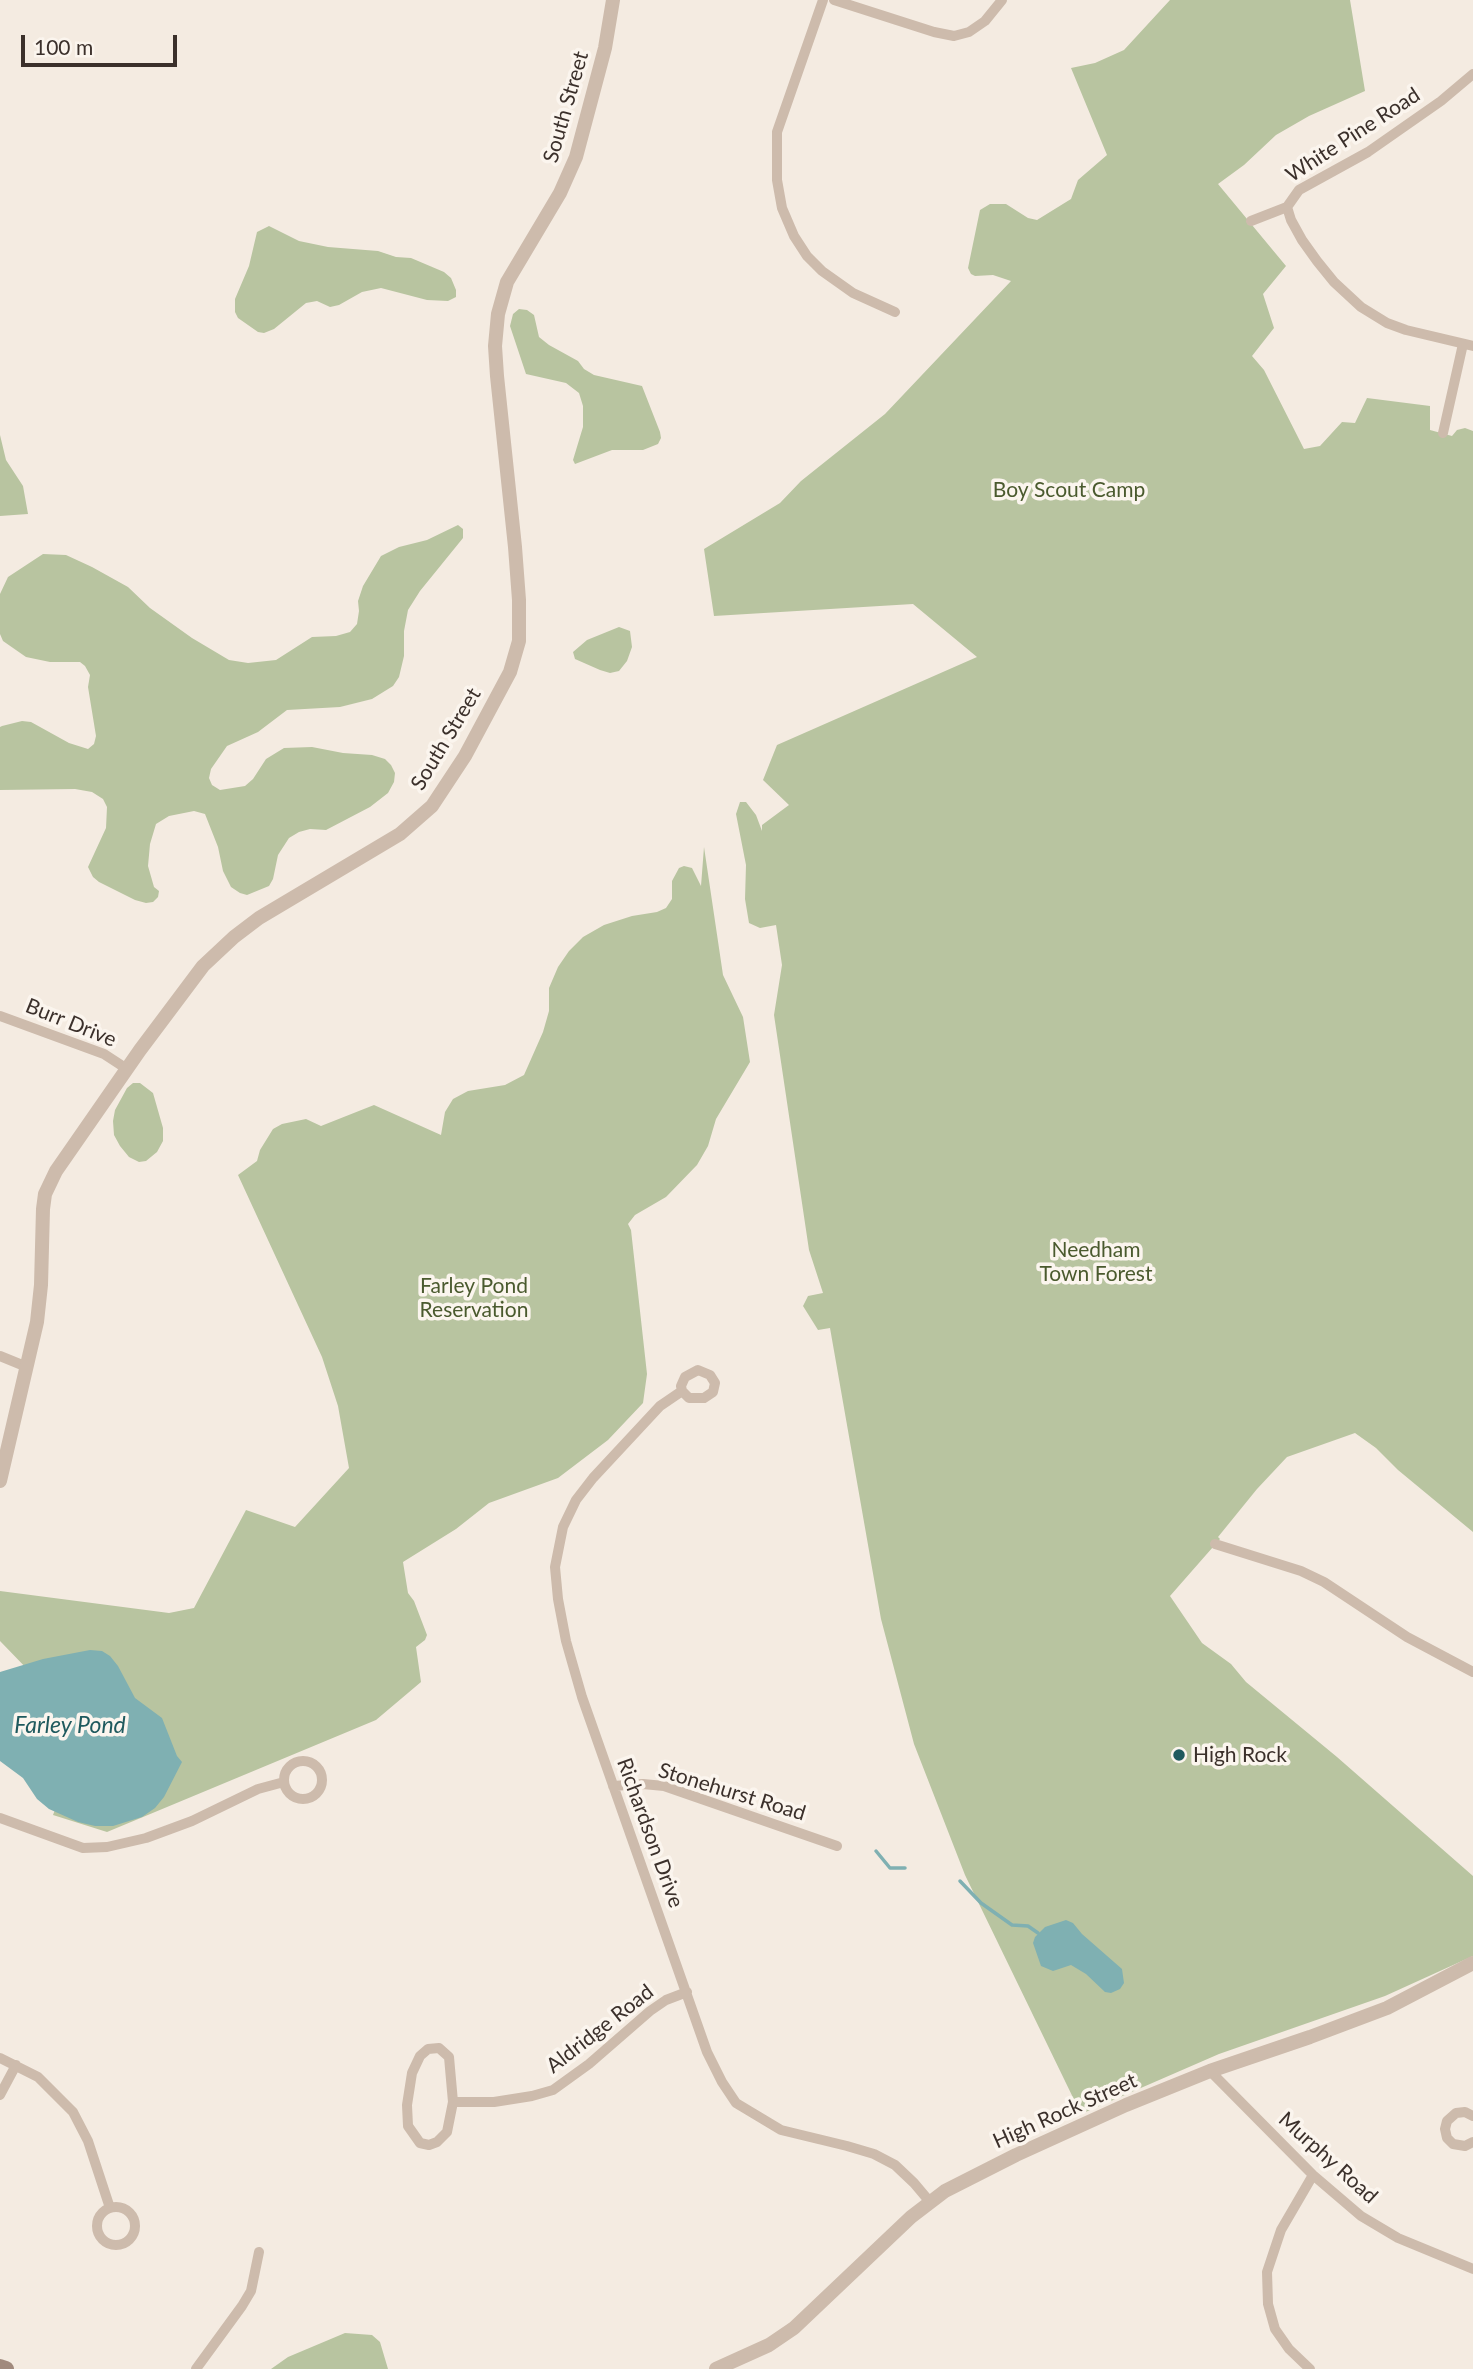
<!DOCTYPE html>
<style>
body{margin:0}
#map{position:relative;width:1473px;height:2369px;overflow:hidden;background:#f4ebe1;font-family:Lato,sans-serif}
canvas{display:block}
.scale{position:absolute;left:21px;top:35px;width:156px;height:32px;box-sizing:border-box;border:4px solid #3b302b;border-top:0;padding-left:9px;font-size:21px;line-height:24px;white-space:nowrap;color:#3b302b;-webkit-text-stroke:5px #fbf5ee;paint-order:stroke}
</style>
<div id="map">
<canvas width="1473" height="2369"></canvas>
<div class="scale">100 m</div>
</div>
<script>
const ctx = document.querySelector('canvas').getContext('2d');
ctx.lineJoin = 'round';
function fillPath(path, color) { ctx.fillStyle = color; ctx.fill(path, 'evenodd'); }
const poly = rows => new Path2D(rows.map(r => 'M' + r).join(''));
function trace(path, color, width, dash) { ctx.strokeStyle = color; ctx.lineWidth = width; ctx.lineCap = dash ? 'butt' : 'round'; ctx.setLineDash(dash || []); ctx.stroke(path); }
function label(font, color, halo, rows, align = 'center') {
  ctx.font = font + ' Lato,sans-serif'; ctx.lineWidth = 7; ctx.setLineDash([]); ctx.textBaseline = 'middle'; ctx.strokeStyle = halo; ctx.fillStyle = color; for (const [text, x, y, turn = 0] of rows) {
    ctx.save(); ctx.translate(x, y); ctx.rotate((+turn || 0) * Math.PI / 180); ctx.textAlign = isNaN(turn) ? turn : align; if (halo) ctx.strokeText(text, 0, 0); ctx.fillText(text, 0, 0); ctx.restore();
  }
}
fillPath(poly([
 [1170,0,1350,0,1365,91,1309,116,1276,135,1244,165,1218,184,1286,266,1263,294,1274,328,1252,356,1264,370,1304,449,1320,446,1342,422,1355,423,1367,398,1430,406,1430,430,1452,436,1457,430,1465,428,1473,431,1473,1532,1398,1470,1376,1448,1355,1433,1287,1457,1257,1489,1218,1537,1220,1539,1170,1596,1202,1643,1231,1664,1246,1682,1337,1757,1473,1876,1473,1956,1385,1996,1219,2054,1081,2114,965,1875,914,1744,881,1619,830,1328,818,1330,803,1306,808,1296,823,1293,809,1250,774,1015,782,965,776,925,760,928,749,923,745,899,746,865,736,814,740,802,746,802,756,815,762,831,762,825,789,805,763,780,777,745,977,657,913,604,714,616,704,549,780,503,801,481,885,414,1011,281,993,275,975,276,971,274,968,268,980,210,990,204,1006,204,1028,218,1037,220,1071,199,1078,180,1107,155,1071,68,1095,63,1124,50],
 [269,226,299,241,328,247,378,251,396,257,411,258,444,272,451,278,456,290,456,297,448,301,427,300,381,288,362,292,339,305,330,307,317,301,306,303,274,329,264,333,258,332,238,318,235,312,235,299,249,266,257,232],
 [519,309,527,310,534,315,539,337,549,345,578,361,584,369,594,375,642,386,660,432,661,438,658,444,643,450,612,450,575,464,573,460,583,427,583,406,579,393,566,383,526,374,510,326,513,314],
 [0,435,6,460,23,486,28,514,0,516],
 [458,525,463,529,463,538,420,591,408,610,404,631,404,656,399,677,393,686,372,699,340,707,287,710,258,732,227,746,211,769,209,778,212,785,220,790,245,786,253,779,266,759,284,748,312,747,343,753,372,755,385,759,391,765,395,773,394,782,388,793,370,807,326,830,310,829,299,832,289,838,278,855,273,879,269,886,247,895,240,893,231,887,223,871,218,847,205,814,194,811,169,816,156,824,150,844,148,866,154,887,159,891,158,897,153,902,146,903,135,900,99,882,93,877,88,867,106,828,107,807,103,799,92,792,75,789,0,790,0,727,2,726,22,721,31,722,69,743,88,749,94,744,96,736,88,687,90,675,85,666,80,662,50,662,26,657,3,641,0,634,0,594,8,577,43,554,66,555,92,567,128,587,150,608,192,638,229,660,248,663,276,660,312,637,336,636,350,632,357,624,359,611,358,601,363,586,381,556,399,547,427,540],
 [619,627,630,631,632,647,627,661,619,671,610,673,600,670,575,659,573,652,587,640],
 [704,847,723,975,743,1017,750,1062,716,1119,708,1146,697,1165,666,1197,635,1215,628,1224,631,1230,647,1374,643,1403,608,1440,558,1478,489,1503,456,1529,403,1562,408,1593,414,1601,427,1635,425,1640,416,1647,421,1682,376,1720,107,1832,53,1815,59,1799,32,1674,0,1641,0,1591,169,1613,194,1608,246,1510,295,1527,349,1468,338,1406,322,1357,238,1175,257,1161,260,1150,273,1129,282,1124,306,1119,321,1126,374,1105,441,1135,445,1112,453,1099,468,1091,505,1085,524,1075,543,1032,549,1011,549,988,558,967,569,951,583,937,604,925,632,916,657,912,666,908,672,899,672,881,679,868,684,866,692,868,701,886],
 [133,1083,140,1083,153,1093,163,1128,163,1141,157,1152,146,1161,139,1162,129,1157,120,1146,114,1135,113,1121,115,1110,127,1088],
 [345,2333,372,2335,380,2342,388,2369,271,2369,288,2357]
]), '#b8c4a0');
fillPath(poly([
 [90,1650,102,1651,110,1656,118,1666,135,1698,162,1718,177,1756,182,1762,164,1797,155,1808,142,1817,113,1826,95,1826,78,1822,49,1809,37,1799,23,1778,0,1761,0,1672,43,1659],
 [1066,1920,1073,1923,1082,1934,1122,1969,1124,1983,1120,1989,1111,1993,1105,1992,1086,1974,1071,1965,1053,1971,1041,1966,1033,1943,1035,1937,1045,1927]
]), '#7fb0b2');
trace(poly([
 [876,1851,890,1868,905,1868],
 [960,1881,981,1903,1012,1925,1028,1926,1038,1933]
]), '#7fb0b2', 3.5);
trace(poly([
 [823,0,777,132,777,180,782,208,794,236,807,256,822,271,853,293,895,312],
 [834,0,934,32,954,36,969,32,985,21,1002,0],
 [1287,207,1291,220,1302,240,1317,261,1334,282,1361,307,1387,323,1406,330,1473,346],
 [1251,221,1287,207,1299,190,1368,152,1441,101,1473,74],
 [1443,433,1463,344],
 [0,1016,104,1054,127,1069],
 [0,1356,27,1367],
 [682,1391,681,1386,685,1377,698,1370,710,1375,715,1383,713,1392,704,1398,689,1398,682,1391,660,1406,593,1478,576,1500,563,1527,555,1567,558,1599,566,1641,582,1697,707,2052,722,2082,736,2103,781,2130,847,2146,874,2154,895,2165,914,2183,930,2202],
 [1215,1544,1301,1571,1324,1582,1407,1637,1473,1672],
 '284 1780a19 19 0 1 1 38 0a19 19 0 1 1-38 0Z',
 [613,1786,643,1784,664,1786,837,1846],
 [0,1818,83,1848,107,1847,146,1838,192,1821,258,1789,284,1782],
 [0,2058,38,2077,73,2112,88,2141,110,2208],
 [1210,2071,1313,2175,1361,2216,1398,2238,1473,2269],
 [0,2095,16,2065],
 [453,2102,447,2132,437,2142,429,2145,420,2143,408,2126,407,2105,412,2073,420,2056,428,2049,439,2048,449,2057,453,2102,494,2102,532,2096,553,2090,589,2064,650,2011,666,2000,687,1992],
 [1473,2116,1465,2112,1456,2113,1447,2121,1445,2129,1447,2138,1453,2144,1465,2146,1473,2142],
 '97 2226a19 19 0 1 1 38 0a19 19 0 1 1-38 0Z',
 [196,2369,242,2306,251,2291,259,2252],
 [1310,2369,1289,2349,1275,2329,1268,2304,1267,2272,1281,2230,1313,2175]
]), '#cdbbac', 10);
trace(poly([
 [0,1481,37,1322,41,1285,43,1209,45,1194,56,1171,140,1050,203,966,234,937,259,918,400,834,432,806,465,756,510,672,519,641,519,600,515,547,497,376,495,346,498,314,507,282,560,193,576,157,605,48,613,0],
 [716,2369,769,2345,794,2328,911,2217,945,2191,1016,2155,1126,2105,1210,2071,1310,2037,1387,2008,1473,1963]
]), '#cdbbac', 14);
trace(poly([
 [0,2367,6,2369]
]), '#a18a7d', 16);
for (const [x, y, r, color] of [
 [1179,1755,7,"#1f5a5e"]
]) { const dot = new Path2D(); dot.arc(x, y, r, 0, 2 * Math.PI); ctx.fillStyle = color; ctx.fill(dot); trace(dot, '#fbf5ee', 2.5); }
label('21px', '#3b302b', '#fbf5ee', [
 ["South Street",566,107,-74],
 ["White Pine Road",1353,135,-33],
 ["South Street",446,739,-59],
 ["Burr Drive",71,1023,22],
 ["Stonehurst Road",732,1792,17],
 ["Richardson Drive",650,1833,70],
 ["Aldridge Road",600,2029,-38],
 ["High Rock Street",1065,2111,-24],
 ["Murphy Road",1328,2158,42]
]);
label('21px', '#4a5a2e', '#fbf5ee', [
 ["Boy Scout Camp",1069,490],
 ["Needham",1096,1250],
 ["Town Forest",1096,1274],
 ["Farley Pond",474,1286],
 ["Reservation",474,1310]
]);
label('21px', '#3b302b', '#fbf5ee', [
 ["High Rock",1193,1755]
], 'left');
label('italic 23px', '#1f5a5e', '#fbf5ee', [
 ["Farley Pond",70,1726]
]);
</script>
